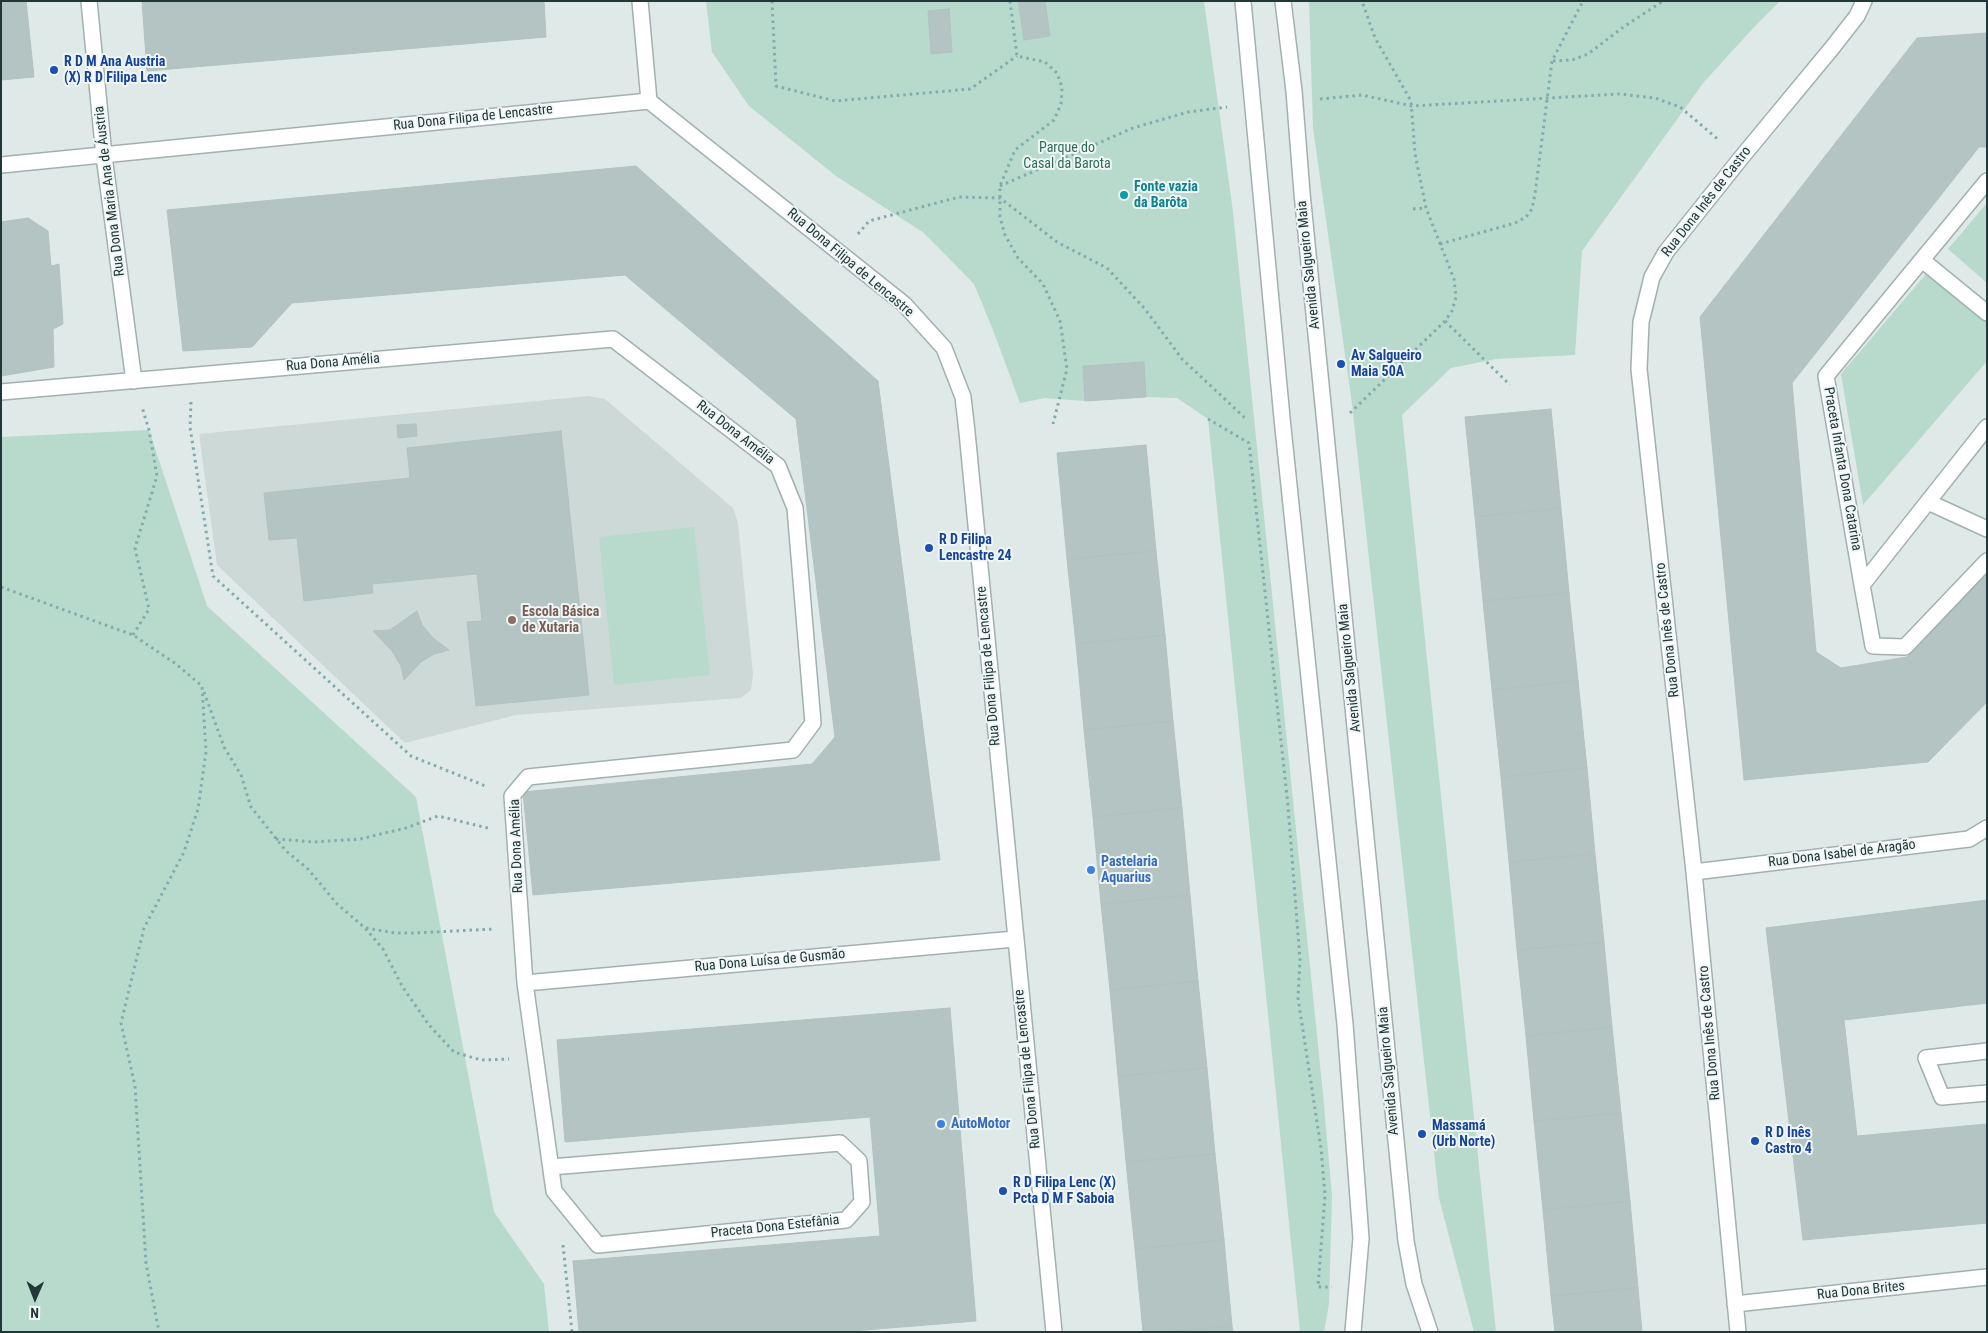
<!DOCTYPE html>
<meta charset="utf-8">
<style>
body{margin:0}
#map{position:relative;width:1988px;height:1333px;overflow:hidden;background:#dfe9e8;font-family:"Roboto Condensed",sans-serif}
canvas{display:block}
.frame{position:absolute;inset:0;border:2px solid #213738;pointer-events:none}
.north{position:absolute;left:10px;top:1273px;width:50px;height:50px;-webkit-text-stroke:4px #eff6f5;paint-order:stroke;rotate:181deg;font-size:14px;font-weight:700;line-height:20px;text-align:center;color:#213738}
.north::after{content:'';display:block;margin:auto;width:18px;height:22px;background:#213738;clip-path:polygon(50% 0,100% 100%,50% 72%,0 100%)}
</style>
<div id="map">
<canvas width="1988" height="1333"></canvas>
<div class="frame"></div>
<div class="north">N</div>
</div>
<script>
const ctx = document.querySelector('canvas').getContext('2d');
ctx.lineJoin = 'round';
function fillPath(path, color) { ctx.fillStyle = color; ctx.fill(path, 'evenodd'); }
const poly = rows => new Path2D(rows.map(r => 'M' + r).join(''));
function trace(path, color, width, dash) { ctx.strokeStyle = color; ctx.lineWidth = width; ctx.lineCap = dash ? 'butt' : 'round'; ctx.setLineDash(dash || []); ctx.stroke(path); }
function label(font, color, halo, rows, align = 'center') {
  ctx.font = font + ' "Roboto Condensed",sans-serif'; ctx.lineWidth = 4; ctx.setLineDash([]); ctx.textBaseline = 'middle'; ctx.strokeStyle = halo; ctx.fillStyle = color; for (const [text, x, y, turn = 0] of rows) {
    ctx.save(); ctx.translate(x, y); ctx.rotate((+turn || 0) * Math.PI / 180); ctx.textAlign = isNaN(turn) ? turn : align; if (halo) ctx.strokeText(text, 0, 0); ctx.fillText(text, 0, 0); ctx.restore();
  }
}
fillPath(poly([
 [588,396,605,399,733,508,738,523,753,675,751,690,741,698,516,715,405,743,217,565,199,434]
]), '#cdd9d7');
fillPath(poly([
 [706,1,1204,1,1233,212,1323,1094,1332,1196,1329,1304,1324,1332,1300,1332,1208,419,1177,398,1146,397,1085,401,1045,398,1020,403,993,330,974,284,924,233,836,176,749,106,712,52],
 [1309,1,1780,1,1756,25,1704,82,1582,251,1575,355,1496,359,1451,368,1402,415,1496,1332,1474,1332,1439,1198,1352,404,1313,128],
 [1987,203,1987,283,1948,249],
 [1931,268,1987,315,1987,361,1863,505,1841,374],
 [149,430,207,606,416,797,494,1212,544,1284,549,1332,1,1332,1,437],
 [694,527,710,675,614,685,599,537]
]), '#b8dacc');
const building = poly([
 [1,1,26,1,34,77,1,80,1,1],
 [142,1,544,1,546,37,147,71,142,1],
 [1018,1,1045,1,1050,36,1024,40,1018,1],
 [949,9,952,52,931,54,928,11,949,9],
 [1987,33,1987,147,1979,147,1792,383,1816,652,1841,668,1907,657,1987,573,1987,702,1928,762,1744,780,1700,317,1917,38,1987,33],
 [636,166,878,381,940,860,533,895,523,792,812,764,835,737,796,419,625,275,292,303,252,347,183,351,167,210,636,166],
 [28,218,48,231,51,266,59,264,63,324,53,329,54,367,1,376,1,222,28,218],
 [1144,362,1146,397,1085,401,1083,366,1144,362],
 [1551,409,1561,508,1475,517,1465,417,1551,409],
 [416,424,417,436,398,438,397,425,416,424],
 [561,431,589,695,476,706,467,622,482,621,477,574,372,584,373,593,304,601,297,538,269,540,264,493,410,478,407,448,561,431],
 [1146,445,1156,551,1067,559,1057,453,1146,445],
 [1561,508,1569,593,1483,601,1475,517,1561,508],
 [1156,551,1165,635,1076,644,1067,559,1156,551],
 [1569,593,1578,681,1492,690,1483,601,1569,593],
 [417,611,422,625,433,638,449,650,434,654,421,662,404,680,401,666,392,651,373,631,390,630,417,611],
 [1165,635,1173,721,1084,730,1076,644,1165,635],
 [1578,681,1587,768,1501,777,1492,690,1578,681],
 [1173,721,1182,808,1093,817,1084,730,1173,721],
 [1587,768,1595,854,1509,862,1501,777,1587,768],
 [1182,808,1190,895,1101,904,1093,817,1182,808],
 [1595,854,1604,942,1517,950,1509,862,1595,854],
 [1190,895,1198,981,1110,990,1101,904,1190,895],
 [1987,900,1987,1003,1844,1020,1857,1136,1987,1124,1987,1223,1803,1240,1766,928,1987,900],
 [1604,942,1612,1027,1526,1036,1517,950,1604,942],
 [1198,981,1207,1068,1118,1076,1110,990,1198,981],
 [950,1008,976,1321,840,1332,579,1332,573,1261,880,1236,870,1117,565,1142,557,1040,950,1008],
 [1612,1027,1621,1113,1534,1121,1526,1036,1612,1027],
 [1207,1068,1215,1154,1126,1162,1118,1076,1207,1068],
 [1621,1113,1630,1201,1543,1210,1534,1121,1621,1113],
 [1215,1154,1224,1240,1135,1249,1126,1162,1215,1154],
 [1630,1201,1638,1288,1551,1296,1543,1210,1630,1201],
 [1224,1240,1232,1326,1166,1332,1143,1332,1135,1249,1224,1240],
 [1638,1288,1642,1332,1555,1332,1551,1296,1638,1288],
 [1232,1326,1233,1332,1166,1332,1232,1326]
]);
fillPath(building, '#b4c4c2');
trace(building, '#b2c2c1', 1);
const minor = poly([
 [89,1,104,156,134,381],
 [640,1,649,101],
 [1243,1,1282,418,1345,1024,1361,1238,1353,1332],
 [1283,1,1294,91,1302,193,1406,1241,1414,1284,1430,1332],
 [1,165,649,101,904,304,944,348,963,397,967,432,1054,1332],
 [1987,181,1826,376,1862,585,1987,427],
 [1922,260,1987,313],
 [1,392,613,339,778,466,795,508,813,723,793,750,528,777,512,796,525,983,554,1191,598,1245,846,1220,862,1202,859,1161,840,1143,551,1167],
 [1928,502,1987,529],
 [1862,585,1873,646,1905,647,1987,561],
 [1694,872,1969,839,1987,828],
 [525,983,1015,939],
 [1987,1051,1926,1058,1942,1097,1987,1093],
 [1735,1304,1987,1277],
 [1738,1332,1694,872,1639,369,1641,322,1652,277,1666,252,1741,158,1832,48,1857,16,1864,1]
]);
trace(minor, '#a2b0b0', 18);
trace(poly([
 [772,1,776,86,835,101,970,89,1017,56],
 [1010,1,1017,56,1045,62,1057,73,1062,87,1061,104,1054,120,1015,150,1000,186,1000,217,1005,235,1018,258,1043,284,1060,321,1067,369,1053,424],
 [1553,61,1572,60,1588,54,1622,28,1663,1],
 [1320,99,1362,95,1412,106,1619,94,1655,98,1680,107,1720,141],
 [1000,186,1133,128,1188,112,1227,107],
 [1413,209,1426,208],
 [858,234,869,221,959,197,1000,198,1057,242,1107,268,1145,309,1182,359,1245,418],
 [1440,244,1515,223,1526,217,1532,209,1535,194,1552,61,1583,1],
 [1445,321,1510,385],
 [191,402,190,427,213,576,411,756,488,787],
 [1350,413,1445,321,1452,311,1456,297,1454,279,1426,208,1415,154,1411,101,1375,38,1362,1],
 [1208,419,1249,443,1288,806,1300,960,1298,998,1321,1148,1325,1195,1318,1287,1332,1287],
 [1,587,133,635,176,664,202,686,206,752,198,809,184,852,144,928,121,1023,135,1086,146,1263,159,1332],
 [133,635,149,609,135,548,157,476,149,430,142,407],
 [204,692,224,747,241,775,251,807,286,851,308,869,337,904,365,928,383,949,402,986,429,1025,454,1052,481,1060,509,1059],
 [276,839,313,842,360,839,406,828,438,816,488,828],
 [366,928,395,933,415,933,494,929],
 [563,1245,572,1332]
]), '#81abac', 3, [2.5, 4]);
trace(minor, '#fff', 15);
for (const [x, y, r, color] of [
 [54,70,5,"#1a4fb4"],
 [1124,195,5,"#0f9aa8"],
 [1341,364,5,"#1a4fb4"],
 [929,548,5,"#1a4fb4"],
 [512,620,5,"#8d6e63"],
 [1091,870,5,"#3f7fe0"],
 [941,1124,5,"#3f7fe0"],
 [1422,1134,5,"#1a4fb4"],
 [1755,1141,5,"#1a4fb4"],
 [1003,1191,5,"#1a4fb4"]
]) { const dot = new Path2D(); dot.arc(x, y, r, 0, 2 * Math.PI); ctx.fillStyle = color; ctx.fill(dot); trace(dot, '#eff6f5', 2); }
label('bold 14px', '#164399', '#eff6f5', [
 ["R D M Ana Austria",64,62],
 ["(X) R D Filipa Lenc",64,78],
 ["Av Salgueiro",1351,356],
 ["Maia 50A",1351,372],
 ["R D Filipa",939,540],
 ["Lencastre 24",939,556],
 ["Massamá",1432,1126],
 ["(Urb Norte)",1432,1142],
 ["R D Inês",1765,1133],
 ["Castro 4",1765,1149],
 ["R D Filipa Lenc (X)",1013,1183],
 ["Pcta D M F Saboia",1013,1199]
], 'left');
label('14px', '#213738', '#eff6f5', [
 ["Rua Dona Filipa de Lencastre",473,118,-6],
 ["Rua Dona Maria Ana de Áustria",110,191,-97],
 ["Rua Dona Inês de Castro",1707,202,-52],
 ["Rua Dona Filipa de Lencastre",850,263,40],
 ["Avenida Salgueiro Maia",1309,265,-96],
 ["Rua Dona Amélia",333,363,-5],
 ["Rua Dona Amélia",735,433,38],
 ["Praceta Infanta Dona Catarina",1842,469,80],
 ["Rua Dona Inês de Castro",1668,630,-96],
 ["Rua Dona Filipa de Lencastre",989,666,-95],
 ["Avenida Salgueiro Maia",1350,668,-96],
 ["Rua Dona Amélia",517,846,-92],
 ["Rua Dona Isabel de Aragão",1842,854,-7],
 ["Rua Dona Luísa de Gusmão",770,961,-5],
 ["Rua Dona Inês de Castro",1710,1033,-95],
 ["Rua Dona Filipa de Lencastre",1028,1069,-96],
 ["Avenida Salgueiro Maia",1389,1071,-95],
 ["Praceta Dona Estefânia",775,1227,-6],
 ["Rua Dona Brites",1861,1291,-6]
]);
label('14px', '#2d6d5a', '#eff6f5', [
 ["Parque do",1067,148],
 ["Casal da Barota",1067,164]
]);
label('bold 14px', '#0d838f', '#eff6f5', [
 ["Fonte vazia",1134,187],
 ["da Barôta",1134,203]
], 'left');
label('bold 14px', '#785e54', '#eff6f5', [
 ["Escola Básica",522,612],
 ["de Xutaria",522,628]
], 'left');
label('bold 14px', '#366cbe', '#eff6f5', [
 ["Pastelaria",1101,862],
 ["Aquarius",1101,878],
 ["AutoMotor",951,1124]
], 'left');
</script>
